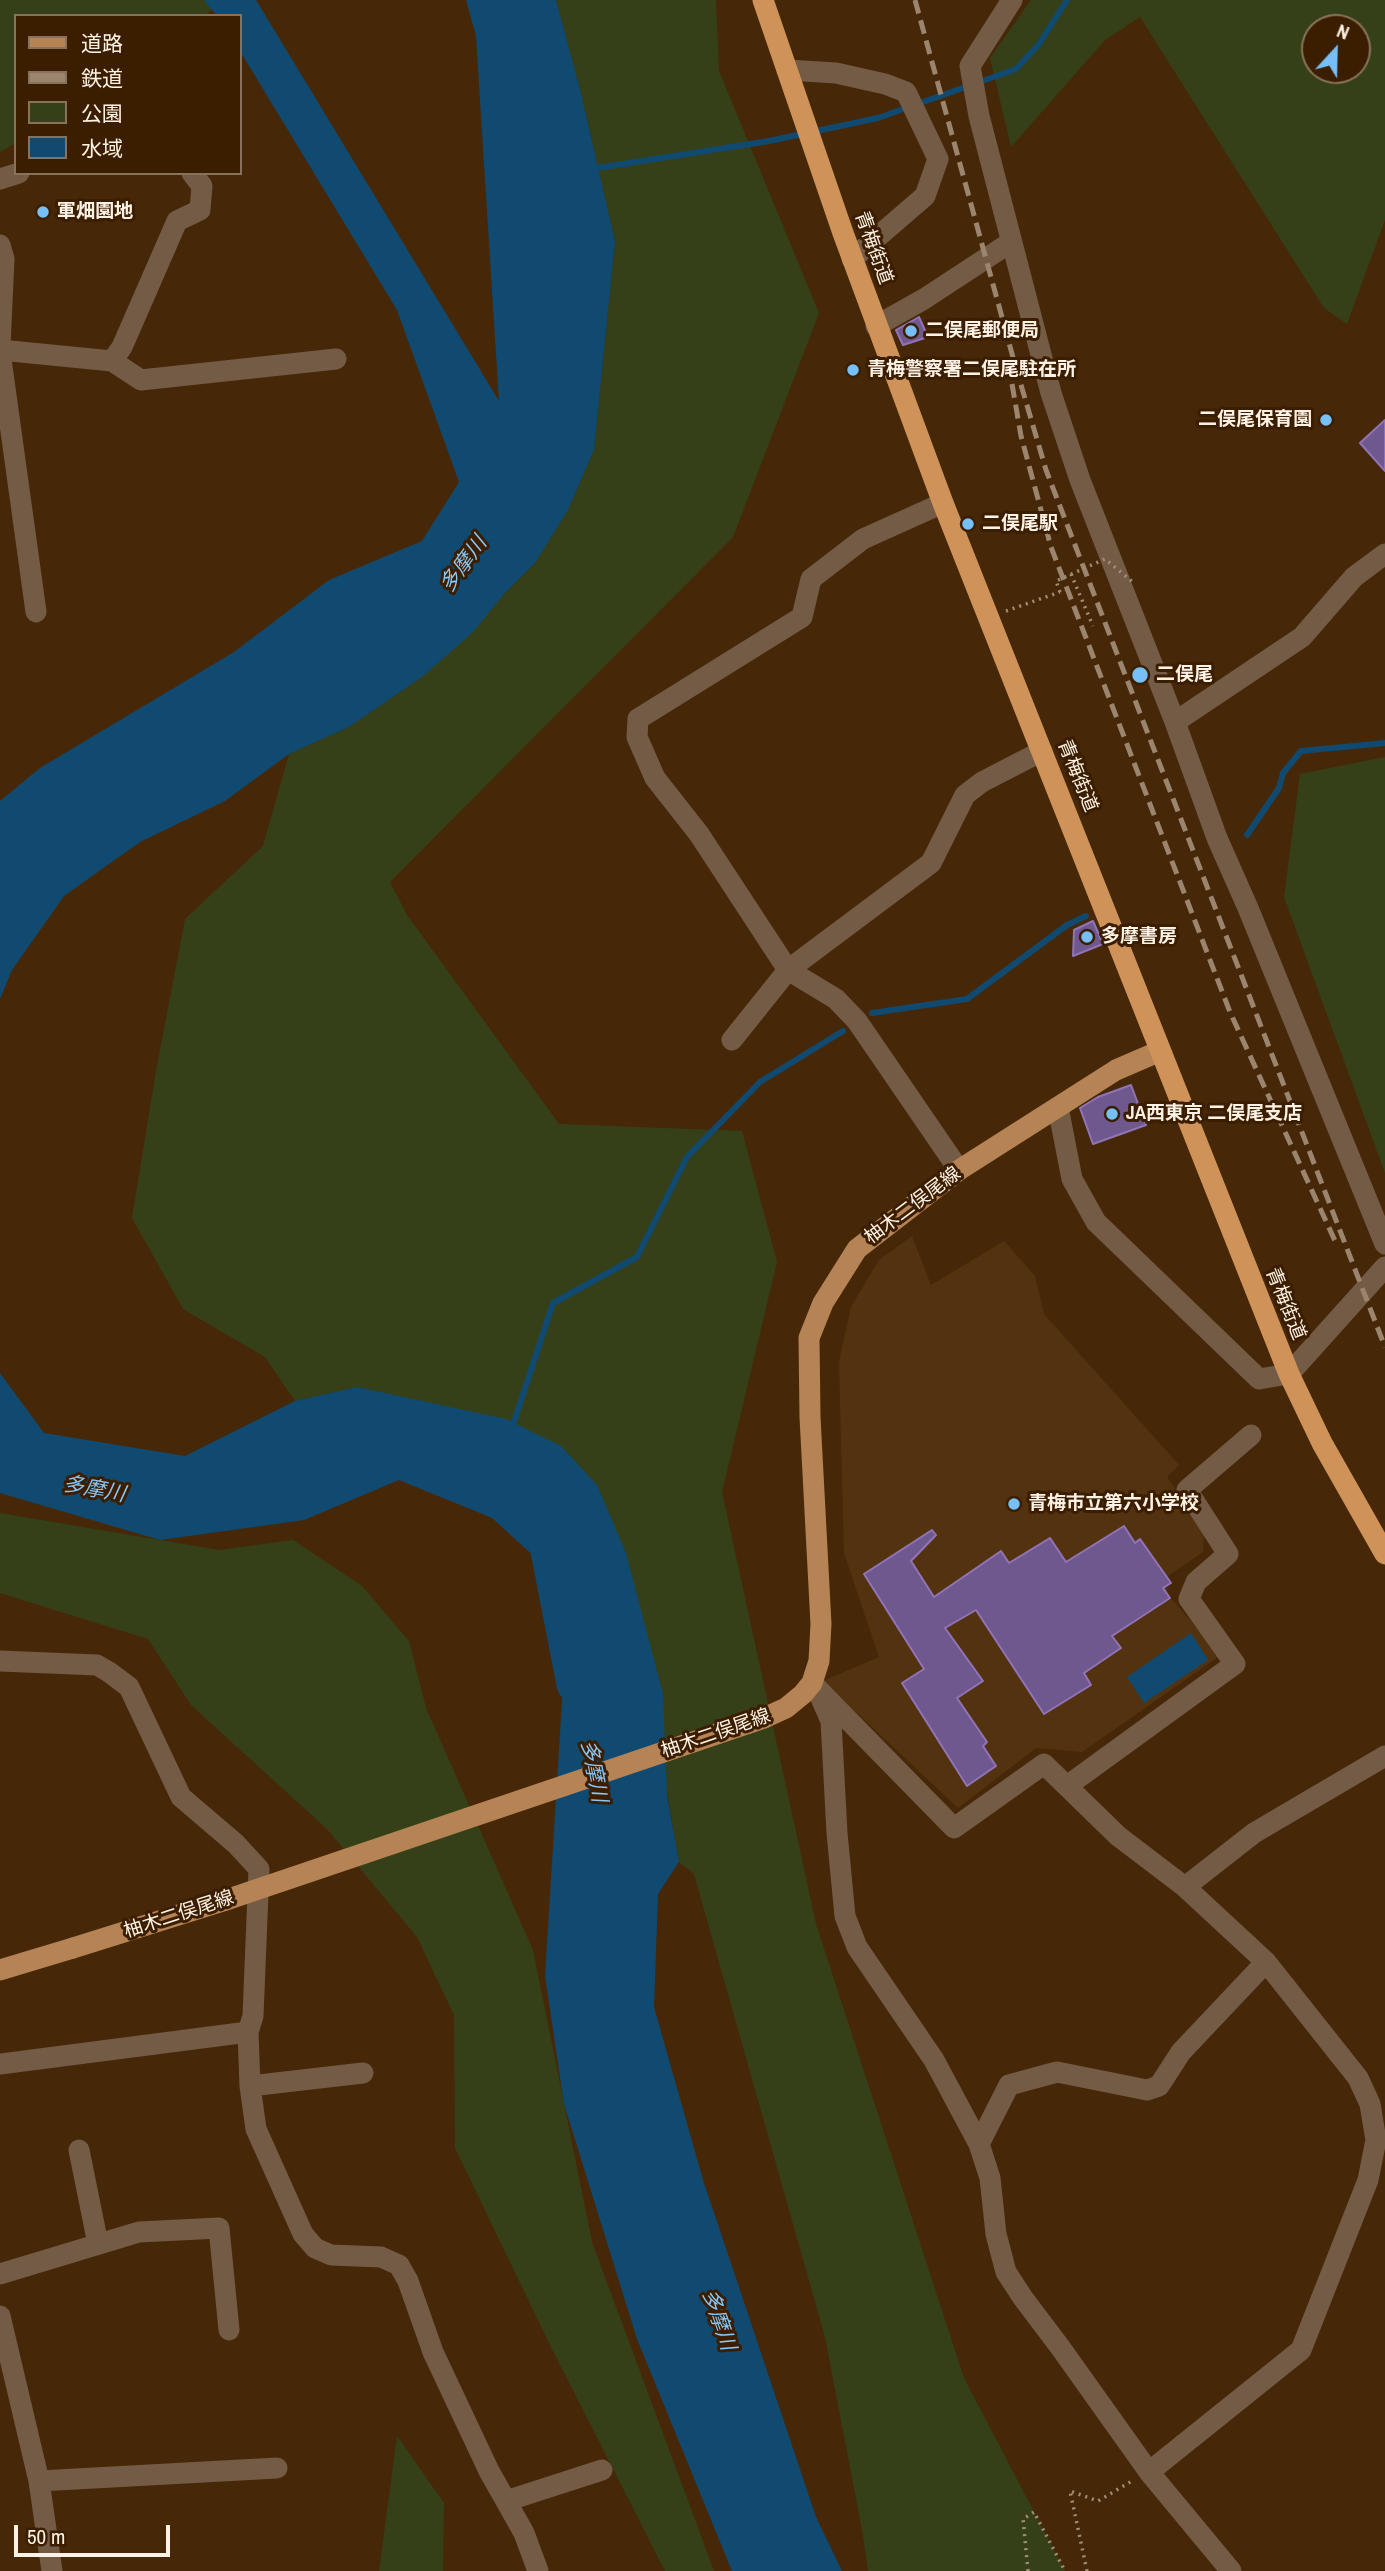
<!DOCTYPE html>
<meta charset="utf-8">
<style>
body{margin:0}
#map{position:relative;width:1385px;height:2571px;overflow:hidden;background:#462808;font-family:"Archivo Narrow","Noto Sans JP",sans-serif}
canvas{display:block}
.legend{position:absolute;left:14px;top:14px;width:228px;height:161px;box-sizing:border-box;background:#3b1e00;border:2px solid #89725c;margin:0;padding:9px 12px;list-style:none;font-size:21px;color:#fef1e5}
.legend li{display:flex;align-items:center;gap:14px;height:35px}
.legend b{width:35px;border:2px solid #89725c}
.north{position:absolute;left:1301px;top:14px;width:70px;height:70px;box-sizing:border-box;background:#3b1e00;border:2px solid #89725c;border-radius:50%;rotate:22deg;font-size:19px;font-weight:700;line-height:28px;text-align:center;color:#fef1e5}
.north::after{content:'';display:block;margin:auto;width:24px;height:32px;background:#77bff7;clip-path:polygon(50% 0,100% 100%,50% 72%,0 100%)}
.scale{position:absolute;left:14px;top:2525px;width:156px;height:32px;box-sizing:border-box;border:4px solid #fef1e5;border-top:0;padding-left:9px;font-size:21px;line-height:24px;white-space:nowrap;color:#fef1e5;-webkit-text-stroke:5px #3b1e00;paint-order:stroke}
</style>
<div id="map">
<canvas width="1385" height="2571"></canvas>
<ul class="legend">
<li><b style="height:9px;background:#b68355"></b>道路</li>
<li><b style="height:9px;background:#9b856e"></b>鉄道</li>
<li><b style="height:19px;background:#354018"></b>公園</li>
<li><b style="height:19px;background:#114a70"></b>水域</li>
</ul>
<div class="north">N</div>
<div class="scale">50 m</div>
</div>
<script>
const ctx = document.querySelector('canvas').getContext('2d');
ctx.lineJoin = 'round';
function fillPath(path, color) { ctx.fillStyle = color; ctx.fill(path, 'evenodd'); }
const poly = rows => new Path2D(rows.map(r => 'M' + r).join(''));
function trace(path, color, width, dash) { ctx.strokeStyle = color; ctx.lineWidth = width; ctx.lineCap = dash ? 'butt' : 'round'; ctx.setLineDash(dash || []); ctx.stroke(path); }
function label(font, color, halo, rows, align = 'center') {
  ctx.font = font + ' "Archivo Narrow","Noto Sans JP",sans-serif'; ctx.lineWidth = 6; ctx.setLineDash([]); ctx.textBaseline = 'middle'; ctx.strokeStyle = halo; ctx.fillStyle = color; for (const [text, x, y, turn = 0] of rows) {
    ctx.save(); ctx.translate(x, y); ctx.rotate((+turn || 0) * Math.PI / 180); ctx.textAlign = isNaN(turn) ? turn : align; if (halo) ctx.strokeText(text, 0, 0); ctx.fillText(text, 0, 0); ctx.restore();
  }
}
fillPath(poly([
 [912,1236,931,1285,1004,1241,1035,1276,1044,1314,1179,1465,1167,1477,1204,1531,1203,1552,1168,1576,1167,1594,1221,1655,1082,1752,1036,1748,958,1808,823,1681,879,1657,844,1553,839,1361,851,1307,879,1260]
]), '#53330f');
fillPath(poly([
 [0,0,204,0,213,9,204,16,16,16,16,143,0,152],
 [556,0,716,0,719,71,819,313,733,537,390,882,407,915,559,1124,742,1131,777,1262,722,1492,816,1924,964,2378,1065,2571,868,2571,863,2535,825,2337,694,1874,679,1862,626,1553,357,1387,295,1401,265,1357,183,1309,132,1218,156,1071,185,919,263,846,289,754,349,727,422,677,535,563,568,510,594,450,615,241,580,89],
 [1031,0,1385,0,1385,220,1347,324,1324,308,1140,17,1105,40,1011,147,990,58],
 [1315,28,1357,28,1357,70,1315,70],
 [1385,757,1385,1173,1284,897,1300,774],
 [0,1513,219,1550,293,1540,362,1586,409,1641,426,1708,533,1950,592,2242,714,2571,665,2571,551,2347,455,2148,454,2015,417,1937,327,1829,191,1705,148,1639,0,1593],
 [397,2436,444,2503,443,2571,379,2571]
]), '#354018');
fillPath(poly([
 [204,0,256,0,499,401,476,36,466,0,556,0,580,89,615,241,594,450,568,510,535,563,504,594,473,632,422,677,349,727,289,754,225,801,140,842,64,896,12,970,0,999,0,801,40,768,234,652,329,580,422,541,459,482,397,310,240,51,240,16,217,16],
 [0,1373,44,1433,185,1456,295,1401,357,1387,506,1419,561,1446,597,1485,626,1553,663,1694,667,1795,679,1862,658,1894,654,2007,703,2180,816,2517,842,2571,732,2571,637,2339,564,2104,545,1976,569,1588,492,1518,399,1480,304,1520,160,1540,0,1493],
 [1191,1633,1208,1660,1144,1703,1127,1677]
]), '#114a70');
trace(poly([
 [594,173,598,168,769,141,878,118,1016,69,1039,44,1067,0],
 [1247,835,1279,788,1283,773,1301,751,1385,743],
 [872,1013,967,999,1067,925,1086,916],
 [511,1431,553,1303,637,1257,687,1157,760,1082,843,1031]
]), '#114a70', 6);
trace(poly([
 [544,1525,575,1684]
]), '#114a70', 37);
const building = poly([
 [919,317,928,337,903,345,896,330,919,317],
 [1385,420,1385,471,1360,443,1385,420],
 [1093,921,1103,944,1073,956,1074,930,1093,921],
 [1131,1085,1146,1125,1093,1144,1080,1108,1098,1097,1131,1085],
 [1124,1526,1135,1543,1140,1539,1171,1583,1163,1588,1170,1598,1112,1636,1121,1648,1084,1673,1091,1685,1044,1714,976,1610,945,1628,983,1681,957,1698,987,1742,983,1746,996,1766,967,1786,902,1683,924,1669,864,1574,932,1530,936,1535,911,1561,934,1597,1001,1551,1009,1563,1050,1538,1066,1562,1124,1526]
]);
fillPath(building, '#6e588d');
trace(building, '#9174b7', 2);
trace(poly([
 [1071,574,1093,626],
 [1006,611,1060,592],
 [1028,2571,1023,2519,1034,2512,1065,2571],
 [1087,2571,1070,2491,1098,2501,1132,2481]
]), '#a38e78', 3.5, [2, 5]);
trace(poly([
 [1012,0,970,66,979,116,1051,393,1080,480,1175,722,1217,838,1248,908,1385,1244],
 [787,70,836,73,885,84,906,92,938,159,925,196,852,259],
 [0,179,19,173],
 [0,245,4,259,0,346],
 [876,326,924,299,1011,242],
 [0,350,112,361,122,347,177,221,200,210,202,186,192,173],
 [0,352,36,612],
 [112,361,141,380,336,359],
 [943,503,863,539,811,579,802,617,638,719,637,737,655,778,699,834,788,970,836,999,857,1021,959,1170],
 [1175,722,1302,637,1354,577,1385,554],
 [732,1040,788,970,931,863,965,795,982,782,1042,751],
 [1058,1107,1072,1179,1096,1222,1259,1379,1289,1374,1385,1267],
 [0,1661,97,1665,109,1672,129,1687,181,1797,236,1844,259,1869,253,2016,248,2032,250,2086,256,2129,303,2234,315,2248,331,2255,381,2257,399,2265,408,2281,433,2352,489,2471,524,2533,538,2571],
 [812,1683,954,1828,1044,1764,1118,1836,1185,1887,1266,1962,1358,2078,1370,2104,1376,2140,1368,2180,1301,2350,1149,2472],
 [821,1698,831,1721,837,1833,845,1916,857,1947,934,2060,979,2144,990,2178,996,2234,1006,2272,1023,2298,1060,2347,1149,2472,1231,2571],
 [1067,1786,1235,1664,1189,1599,1196,1582,1228,1554,1187,1490,1251,1435],
 [1185,1887,1254,1833,1385,1756],
 [0,2064,248,2032],
 [250,2086,363,2073],
 [979,2144,1009,2085,1057,2072,1147,2090,1159,2086,1181,2052,1266,1962],
 [79,2150,98,2244],
 [0,2274,139,2232,219,2228,229,2330],
 [0,2316,39,2481,52,2571],
 [39,2481,277,2468],
 [506,2501,602,2470]
]), '#745b45', 21);
trace(poly([
 [764,1718,786,1708,803,1694,812,1683,819,1661,821,1624,810,1417,809,1338,823,1303,857,1249,959,1170,1116,1070,1160,1051],
 [0,1970,73,1948]
]), '#b68355', 21);
trace(poly([
 [763,0,843,233,943,503,1289,1374,1322,1443,1385,1554]
]), '#cf935a', 21);
trace(poly([
 [915,0,1014,361,1046,470,1385,1347],
 [1012,384,1021,436,1051,547,1230,1012,1336,1243]
]), '#9b856e', 5, [14, 7]);
trace(poly([
 [1060,592,1056,581,1105,559,1134,583]
]), '#a38e78', 3.5, [2, 5]);
trace(poly([
 [73,1948,223,1901,764,1718]
]), '#b68355', 21);
for (const [x, y, r, color] of [
 [43,212,7,"#77bff7"],
 [911,331,7,"#77bff7"],
 [853,370,7,"#77bff7"],
 [1326,420,7,"#77bff7"],
 [968,524,7,"#77bff7"],
 [1140,675,9,"#77bff7"],
 [1087,937,7,"#77bff7"],
 [1112,1114,7,"#77bff7"],
 [1014,1504,7,"#77bff7"]
]) { const dot = new Path2D(); dot.arc(x, y, r, 0, 2 * Math.PI); ctx.fillStyle = color; ctx.fill(dot); trace(dot, '#3b1e00', 2.5); }
label('bold 19px', '#fef1e5', '#3b1e00', [
 ["軍畑園地",57,212],
 ["二俣尾郵便局",925,331],
 ["青梅警察署二俣尾駐在所",867,370],
 ["二俣尾保育園",1312,420,"right"],
 ["二俣尾駅",982,524],
 ["二俣尾",1156,675],
 ["多摩書房",1101,937],
 ["JA西東京 二俣尾支店",1126,1114],
 ["青梅市立第六小学校",1028,1504]
], 'left');
label('19px', '#fef1e5', '#3b1e00', [
 ["青梅街道",873,248,70],
 ["青梅街道",1077,776,68],
 ["柚木二俣尾線",913,1206,-37],
 ["青梅街道",1285,1304,68],
 ["柚木二俣尾線",716,1734,-19],
 ["柚木二俣尾線",179,1915,-18]
]);
label('italic 21px', '#8ac7f6', '#3b1e00', [
 ["多摩川",464,565,-54],
 ["多摩川",94,1490,10],
 ["多摩川",593,1771,79],
 ["多摩川",718,2320,71]
]);
</script>
